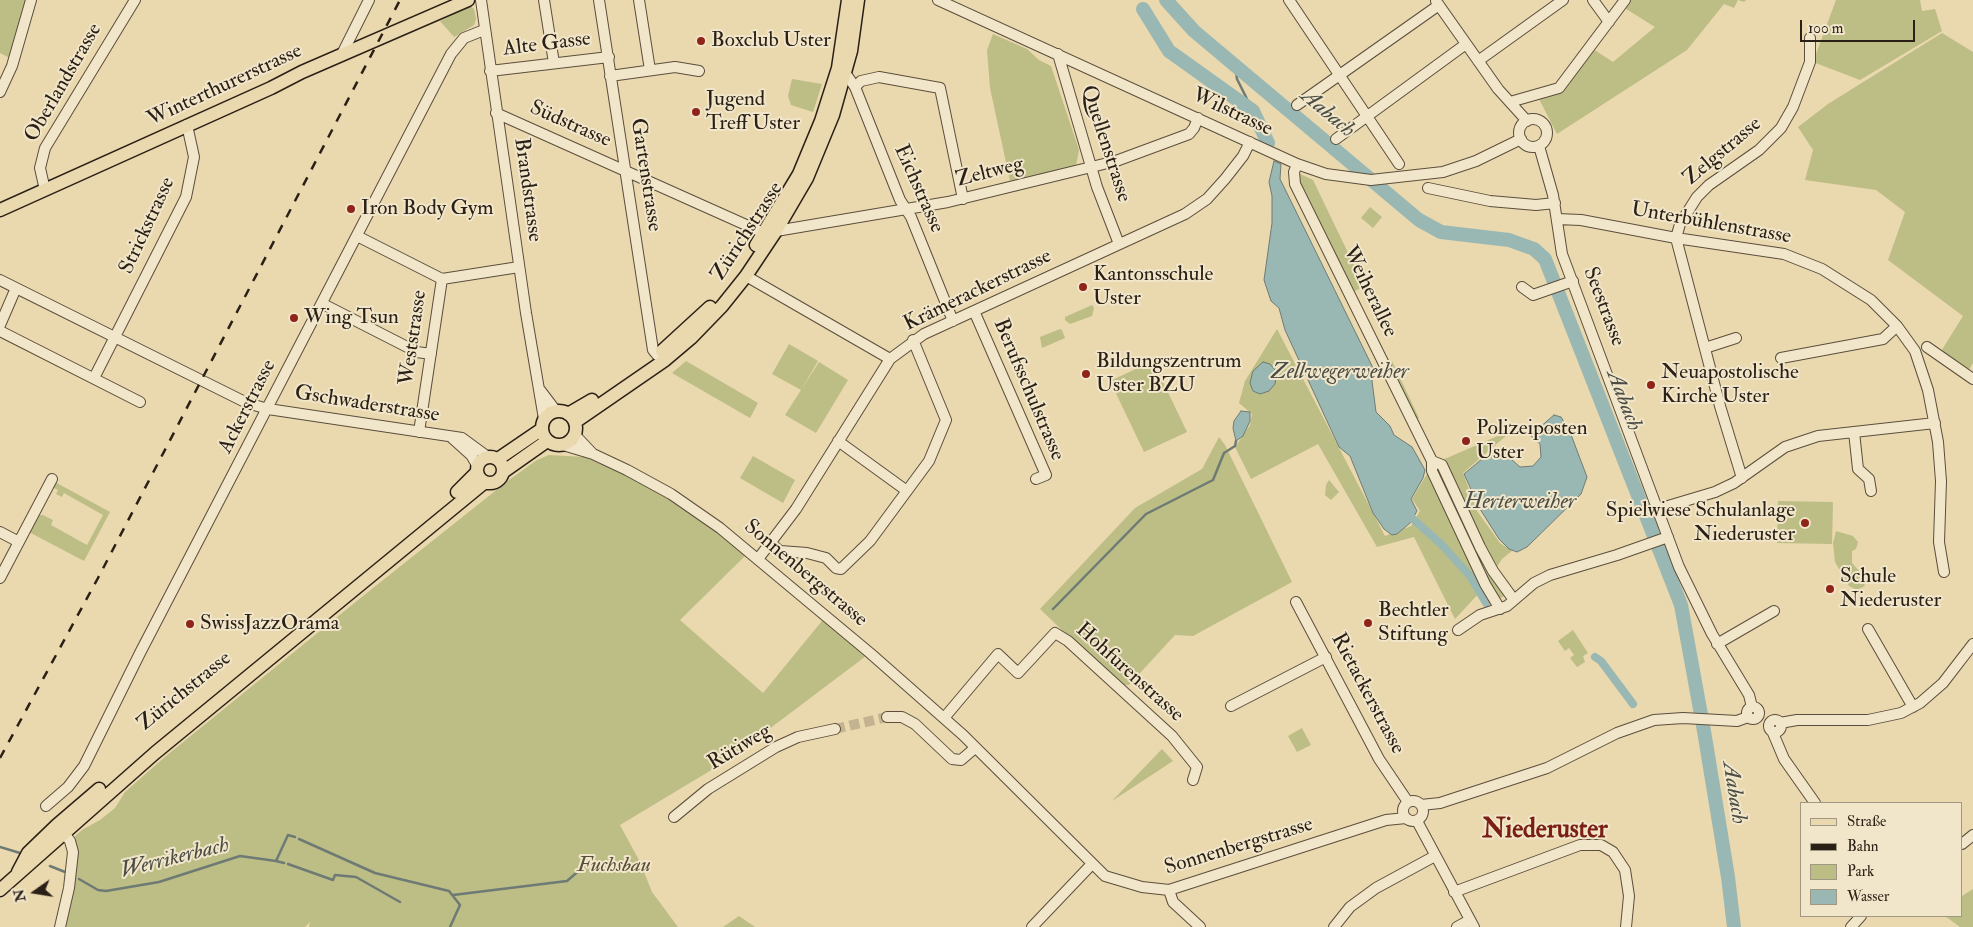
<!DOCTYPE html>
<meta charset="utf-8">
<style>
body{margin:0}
#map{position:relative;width:1973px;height:927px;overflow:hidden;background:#ead8ae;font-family:"IM FELL Double Pica",serif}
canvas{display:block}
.legend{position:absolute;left:1800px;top:802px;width:162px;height:115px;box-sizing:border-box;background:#f1e6ca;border:1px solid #a29782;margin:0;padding:6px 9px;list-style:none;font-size:15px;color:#2b2016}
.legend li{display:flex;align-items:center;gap:10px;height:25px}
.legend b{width:25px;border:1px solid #a29782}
.north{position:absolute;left:10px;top:867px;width:50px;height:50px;-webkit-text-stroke:4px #f1e6ca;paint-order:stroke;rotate:257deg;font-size:14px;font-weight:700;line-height:20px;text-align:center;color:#2b2016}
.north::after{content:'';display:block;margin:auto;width:18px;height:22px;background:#2b2016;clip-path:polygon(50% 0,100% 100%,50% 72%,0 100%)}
.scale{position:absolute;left:1800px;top:20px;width:115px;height:22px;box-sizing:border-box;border:2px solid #2b2016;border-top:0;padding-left:6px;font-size:15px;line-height:18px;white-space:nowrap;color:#2b2016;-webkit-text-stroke:4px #f1e6ca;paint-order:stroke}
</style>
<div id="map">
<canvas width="1973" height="927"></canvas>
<ul class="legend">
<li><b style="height:6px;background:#ead8ae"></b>Straße</li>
<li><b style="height:6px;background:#2b2016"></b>Bahn</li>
<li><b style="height:14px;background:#bdbd86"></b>Park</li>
<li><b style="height:14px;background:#9ab8b3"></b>Wasser</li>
</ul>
<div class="north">N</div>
<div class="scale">100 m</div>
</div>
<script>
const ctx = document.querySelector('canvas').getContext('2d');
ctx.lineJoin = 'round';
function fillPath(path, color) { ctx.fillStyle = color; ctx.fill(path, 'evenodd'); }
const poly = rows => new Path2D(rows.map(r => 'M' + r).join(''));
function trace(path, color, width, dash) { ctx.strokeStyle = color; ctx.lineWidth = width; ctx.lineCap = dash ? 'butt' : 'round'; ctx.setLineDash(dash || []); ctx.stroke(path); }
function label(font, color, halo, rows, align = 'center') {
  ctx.font = font + ' "IM FELL Double Pica",serif'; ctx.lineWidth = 4; ctx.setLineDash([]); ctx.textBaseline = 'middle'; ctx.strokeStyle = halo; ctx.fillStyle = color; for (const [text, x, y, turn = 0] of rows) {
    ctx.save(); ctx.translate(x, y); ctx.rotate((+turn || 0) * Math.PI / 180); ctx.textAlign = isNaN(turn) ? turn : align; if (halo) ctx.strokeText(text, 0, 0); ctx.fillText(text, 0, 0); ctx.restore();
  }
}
fillPath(poly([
 [0,0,31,0,14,60,0,53],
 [1628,0,1746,0,1744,2,1738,0,1734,8,1724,4,1687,50,1557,134,1538,97,1561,89,1593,49,1613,62,1655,27,1623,7],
 [1836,0,1920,0,1922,11,1935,9,1942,31,1860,80,1813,62],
 [470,6,474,9,476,19,474,25,454,37,440,21],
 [1942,33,1973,52,1973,363,1968,371,1940,353,1963,316,1888,260,1905,212,1876,190,1805,180,1813,150,1798,127,1828,104],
 [993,34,1027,49,1039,60,1051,66,1079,150,1076,166,1010,181,990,88,987,50],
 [792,79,822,84,813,112,791,105,788,96],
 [1298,173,1313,180,1364,286,1352,293,1300,187],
 [1370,207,1382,217,1373,228,1361,218],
 [1092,305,1094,308,1092,316,1070,324,1065,320,1065,317],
 [1060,329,1062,330,1065,338,1042,348,1040,337],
 [1277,329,1385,536,1411,526,1420,511,1412,499,1433,464,1514,429,1463,473,1477,511,1500,543,1512,551,1502,559,1495,570,1511,592,1490,604,1481,591,1455,619,1414,537,1377,547,1318,444,1251,479,1235,447,1250,425,1252,414,1239,403,1245,381],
 [789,344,818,361,801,390,772,374],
 [686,361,758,403,750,418,672,373],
 [1153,361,1187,432,1144,452,1110,381],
 [1392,361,1419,418,1415,420,1388,363],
 [819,362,848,380,816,433,785,415],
 [1219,437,1225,445,1292,582,1193,636,1175,635,1129,685,1119,685,1040,609,1135,508,1202,469],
 [549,455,584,457,622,473,686,509,746,555,680,620,763,693,826,616,870,653,728,760,620,825,640,862,652,892,678,927,309,927,310,922,305,927,60,927,70,841,82,830,100,820,115,808,125,792,166,756,363,596,509,480,537,460],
 [753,456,795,480,783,503,740,478],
 [1329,480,1339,492,1331,500,1325,495,1326,485],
 [55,482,110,512,84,561,29,532,38,515,43,515,53,520,51,525,87,545,103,515,64,493,62,497,56,494,58,490,52,487],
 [1778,501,1833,502,1832,544,1777,543],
 [1836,531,1853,536,1858,542,1856,549,1852,551,1852,563,1860,572,1865,586,1857,590,1849,586,1835,562,1833,543],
 [1573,630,1588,653,1583,656,1585,662,1577,667,1570,658,1574,655,1569,648,1565,651,1558,641],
 [1302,728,1311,745,1297,752,1288,736],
 [1162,749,1173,761,1112,801],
 [1973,889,1973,927,1960,927,1945,916,1962,916,1962,896],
 [739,916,755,927,723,927]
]), '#bdbd86');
const water = poly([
 [1274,161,1281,164,1280,179,1375,372,1372,381,1376,412,1390,426,1394,435,1412,447,1425,470,1423,478,1411,499,1417,511,1410,523,1397,534,1392,535,1384,529,1373,513,1350,456,1339,447,1285,330,1279,308,1271,301,1264,280,1272,223,1272,196,1269,182,1274,161],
 [1263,362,1270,364,1275,370,1276,377,1275,384,1269,391,1260,394,1253,391,1250,383,1253,371,1263,362],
 [1241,411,1250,412,1250,421,1243,436,1236,441,1233,428,1234,421,1241,411],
 [1554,415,1561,417,1570,432,1587,477,1581,494,1527,547,1517,552,1509,549,1499,539,1480,509,1464,474,1482,459,1510,449,1511,459,1520,467,1533,466,1541,457,1540,444,1531,436,1536,434,1539,428,1554,415]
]);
fillPath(water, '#9ab8b3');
trace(water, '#6e7b74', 1);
trace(poly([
 [1235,64,1237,79,1253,111],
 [1053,609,1146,514,1213,480,1224,453,1235,446,1236,441],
 [299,839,375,873,449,891,460,905,450,927],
 [0,847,20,853],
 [276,861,284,863],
 [288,864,333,880,335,875,356,877,400,902],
 [50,866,65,872],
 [79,879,98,890,106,891,159,882,240,856,276,861,288,835,295,837],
 [453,895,567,881,590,861]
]), '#6e7b74', 2.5);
trace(poly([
 [1413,519,1442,545,1470,576,1486,603],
 [1595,657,1601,661,1633,704]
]), '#9ab8b3', 8);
trace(poly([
 [1166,0,1194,31,1419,220,1441,232,1509,240,1534,249,1545,259,1681,605,1704,731,1728,877,1734,927],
 [1143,9,1169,51,1253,111,1268,143]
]), '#9ab8b3', 14);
trace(poly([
 [835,729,887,717]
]), '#c4b390', 10, [10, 5]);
const minor = poly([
 [481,0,526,313,544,419],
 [544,0,554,63],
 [599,0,653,350,657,355],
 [639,0,650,70],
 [938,0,1297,164,1326,174,1371,180,1443,172,1476,161,1521,139],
 [1289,0,1399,164],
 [1593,0,1609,22],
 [1436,1,1498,89,1527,121],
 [342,54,369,0],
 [1058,54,1097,187,1119,244],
 [1478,61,1563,0],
 [490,71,609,57],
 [846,74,855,87,900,200,911,217,953,321],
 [610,76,675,67,699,71],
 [855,87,861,81,879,77,940,88,963,199],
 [0,92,12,66,31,0],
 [1510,102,1559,88,1625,0],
 [1297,105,1439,5],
 [496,113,764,233],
 '1519 133a14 14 0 1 1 28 0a14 14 0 1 1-28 0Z',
 [1336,139,1466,44],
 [1539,146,1553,195,1562,254,1679,567,1712,634,1749,695,1752,707],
 [1297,164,1294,172,1295,184,1432,461,1432,471,1485,584,1500,609],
 [1428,188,1490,201,1536,205,1555,203],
 [45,190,40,168,45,148,135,0],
 [1557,219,1581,220,1676,238,1784,254,1822,269,1871,300,1897,326,1915,351,1928,390,1938,442,1941,481,1939,542,1944,572],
 [776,231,948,202,1116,161,1189,134,1194,128,1198,118],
 [357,236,442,279,519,267],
 [746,276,890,359],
 [0,280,247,403,268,409,462,438,488,457],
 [1522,287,1533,295,1573,281],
 [323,304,417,352,431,354],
 [974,311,1046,475,1036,479],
 [0,325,16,288],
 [0,331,140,402],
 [1927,347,1973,379],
 [1705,348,1736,338],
 [1781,358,1883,339,1897,326],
 [94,378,186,197,194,157,187,125],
 [540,390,556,411],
 [419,432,442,279],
 [1854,432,1858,469,1869,479,1871,491],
 [575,435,592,453],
 [451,437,471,455,477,465],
 [838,441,907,491],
 [563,445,593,454,627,470,671,494,720,528,870,653,963,735,1105,876,1142,887,1169,890,1386,820,1406,818],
 [1432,461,1442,465,1480,547,1493,571,1514,600],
 [1742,478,1720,406,1676,238,1680,224,1697,197,1709,185,1759,150,1781,128,1793,107,1810,62,1810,38],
 [1658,509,1715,492,1734,483,1785,447,1818,436,1935,423],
 [0,532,19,542],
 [770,543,780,551,807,553,826,558,836,568,841,569,870,541,929,461,946,420,913,340],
 [758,559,796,509,890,359,924,334,1185,214,1207,199,1225,179,1243,156,1250,142],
 [0,578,52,479],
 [1296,602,1379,759,1408,802],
 [1868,629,1913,707],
 [1458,630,1480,615,1507,606,1534,583,1550,575,1617,555,1668,537],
 [1717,644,1774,611],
 [1231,706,1326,657],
 '1747 713a6 6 0 1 1 12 0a6 6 0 1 1-12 0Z',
 [887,717,902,717,915,724,952,759,961,760,975,748],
 [944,718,998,654,1018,673,1055,633,1068,641,1172,736,1197,767,1193,780],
 '1769 726a6 6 0 1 1 12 0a6 6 0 1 1-12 0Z',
 [1780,723,1797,720,1868,720,1901,713,1920,703,1943,683,1973,644],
 [1773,733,1784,759,1815,803],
 '1403 811a10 10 0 1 1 20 0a10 10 0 1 1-20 0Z',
 [1421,805,1440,803,1547,768,1617,733,1654,720,1683,718,1737,721,1748,717],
 [46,806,68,787,84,766,140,653,451,54,464,38,484,30],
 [674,817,708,789,776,747,798,737,835,729],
 [1417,821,1474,927],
 [1962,844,1973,835],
 [1169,890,1173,902,1200,927],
 [1454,892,1580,845,1601,845,1613,852,1625,870,1629,896,1626,927],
 [60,927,69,888,73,852,70,841,61,829],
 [1032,927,1091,865],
 [1334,927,1350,907,1376,888,1435,856],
 [1457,927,1470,920],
 [1851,927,1861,916]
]);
const major = poly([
 [0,210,271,88,302,72,468,0],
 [756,245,799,174,821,121,838,68,848,0],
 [662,351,710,307],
 '542 428a17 17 0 1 1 34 0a17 17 0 1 1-34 0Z',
 [568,414,592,400],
 [575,422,665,360,691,338,722,306,746,276,776,231,807,178,833,115,851,51,858,0],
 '477 470a13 13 0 1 1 26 0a13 13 0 1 1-26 0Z',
 [498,459,542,429],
 [503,472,547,441],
 [457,492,476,473],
 [18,872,28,853,57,825,99,789],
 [0,890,155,753,485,482]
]);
trace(minor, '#5b4e3c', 12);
trace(major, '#2b2016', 15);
trace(minor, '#f1e6ca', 10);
trace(major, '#ead8ae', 12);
trace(poly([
 [0,758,98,578,400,0]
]), '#2b2016', 2.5, [9, 9]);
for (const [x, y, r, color] of [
 [701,41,5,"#8f2418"],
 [696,112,5,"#8f2418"],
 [351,209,5,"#8f2418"],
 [1083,287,5,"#8f2418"],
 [294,318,5,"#8f2418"],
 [1086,374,5,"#8f2418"],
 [1651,385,5,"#8f2418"],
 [1466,441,5,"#8f2418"],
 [1805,523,5,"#8f2418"],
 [1830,589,5,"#8f2418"],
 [1368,623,5,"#8f2418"],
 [190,624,5,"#8f2418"]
]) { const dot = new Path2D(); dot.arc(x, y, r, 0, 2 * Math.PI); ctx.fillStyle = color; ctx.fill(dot); trace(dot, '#f1e6ca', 2); }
label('21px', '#2b2016', '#f1e6ca', [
 ["Boxclub Uster",711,41],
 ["Jugend",706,100],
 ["Treff Uster",706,124],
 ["Iron Body Gym",361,209],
 ["Kantonsschule",1093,275],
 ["Uster",1093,299],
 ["Wing Tsun",304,318],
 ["Bildungszentrum",1096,362],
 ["Uster BZU",1096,386],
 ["Neuapostolische",1661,373],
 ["Kirche Uster",1661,397],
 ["Polizeiposten",1476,429],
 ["Uster",1476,453],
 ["Spielwiese Schulanlage",1795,511,"right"],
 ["Niederuster",1795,535,"right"],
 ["Schule",1840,577],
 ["Niederuster",1840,601],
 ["Bechtler",1378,611],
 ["Stiftung",1378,635],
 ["SwissJazzOrama",200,624]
], 'left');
label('21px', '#2b2016', '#f1e6ca', [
 ["Alte Gasse",547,45,-7],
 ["Oberlandstrasse",64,83,-60],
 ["Winterthurerstrasse",225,86,-25],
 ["Wilstrasse",1232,113,25],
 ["Südstrasse",570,125,24],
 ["Quellenstrasse",1105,144,72],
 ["Zelgstrasse",1723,152,-40],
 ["Zeltweg",990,173,-14],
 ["Gartenstrasse",645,175,81],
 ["Eichstrasse",918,189,66],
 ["Brandstrasse",527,190,82],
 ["Unterbühlenstrasse",1711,224,10],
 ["Strickstrasse",148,226,-65],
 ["Zürichstrasse",748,232,-57],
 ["Krämerackerstrasse",978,291,-26],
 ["Weiherallee",1369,292,64],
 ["Seestrasse",1603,307,69],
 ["Weststrasse",414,338,-82],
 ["Berufsschulstrasse",1028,390,67],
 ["Gschwaderstrasse",367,405,9],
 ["Ackerstrasse",248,407,-63],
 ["Sonnenbergstrasse",805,574,40],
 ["Hohfurenstrasse",1129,673,42],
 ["Zürichstrasse",185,692,-39],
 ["Rietackerstrasse",1367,694,62],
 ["Rütiweg",740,748,-31],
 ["Sonnenbergstrasse",1239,847,-17]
]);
label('italic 21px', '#574f38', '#f1e6ca', [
 ["Fuchsbau",614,866]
]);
label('italic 22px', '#4c4e45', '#f1e6ca', [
 ["Aabach",1327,114,40],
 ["Zellwegerweiher",1340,373],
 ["Aabach",1623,401,69],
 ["Herterweiher",1520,503],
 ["Aabach",1733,793,81],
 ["Werrikerbach",175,859,-14]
]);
label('bold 26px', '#7a1f14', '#f1e6ca', [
 ["Niederuster",1545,831]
]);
</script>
